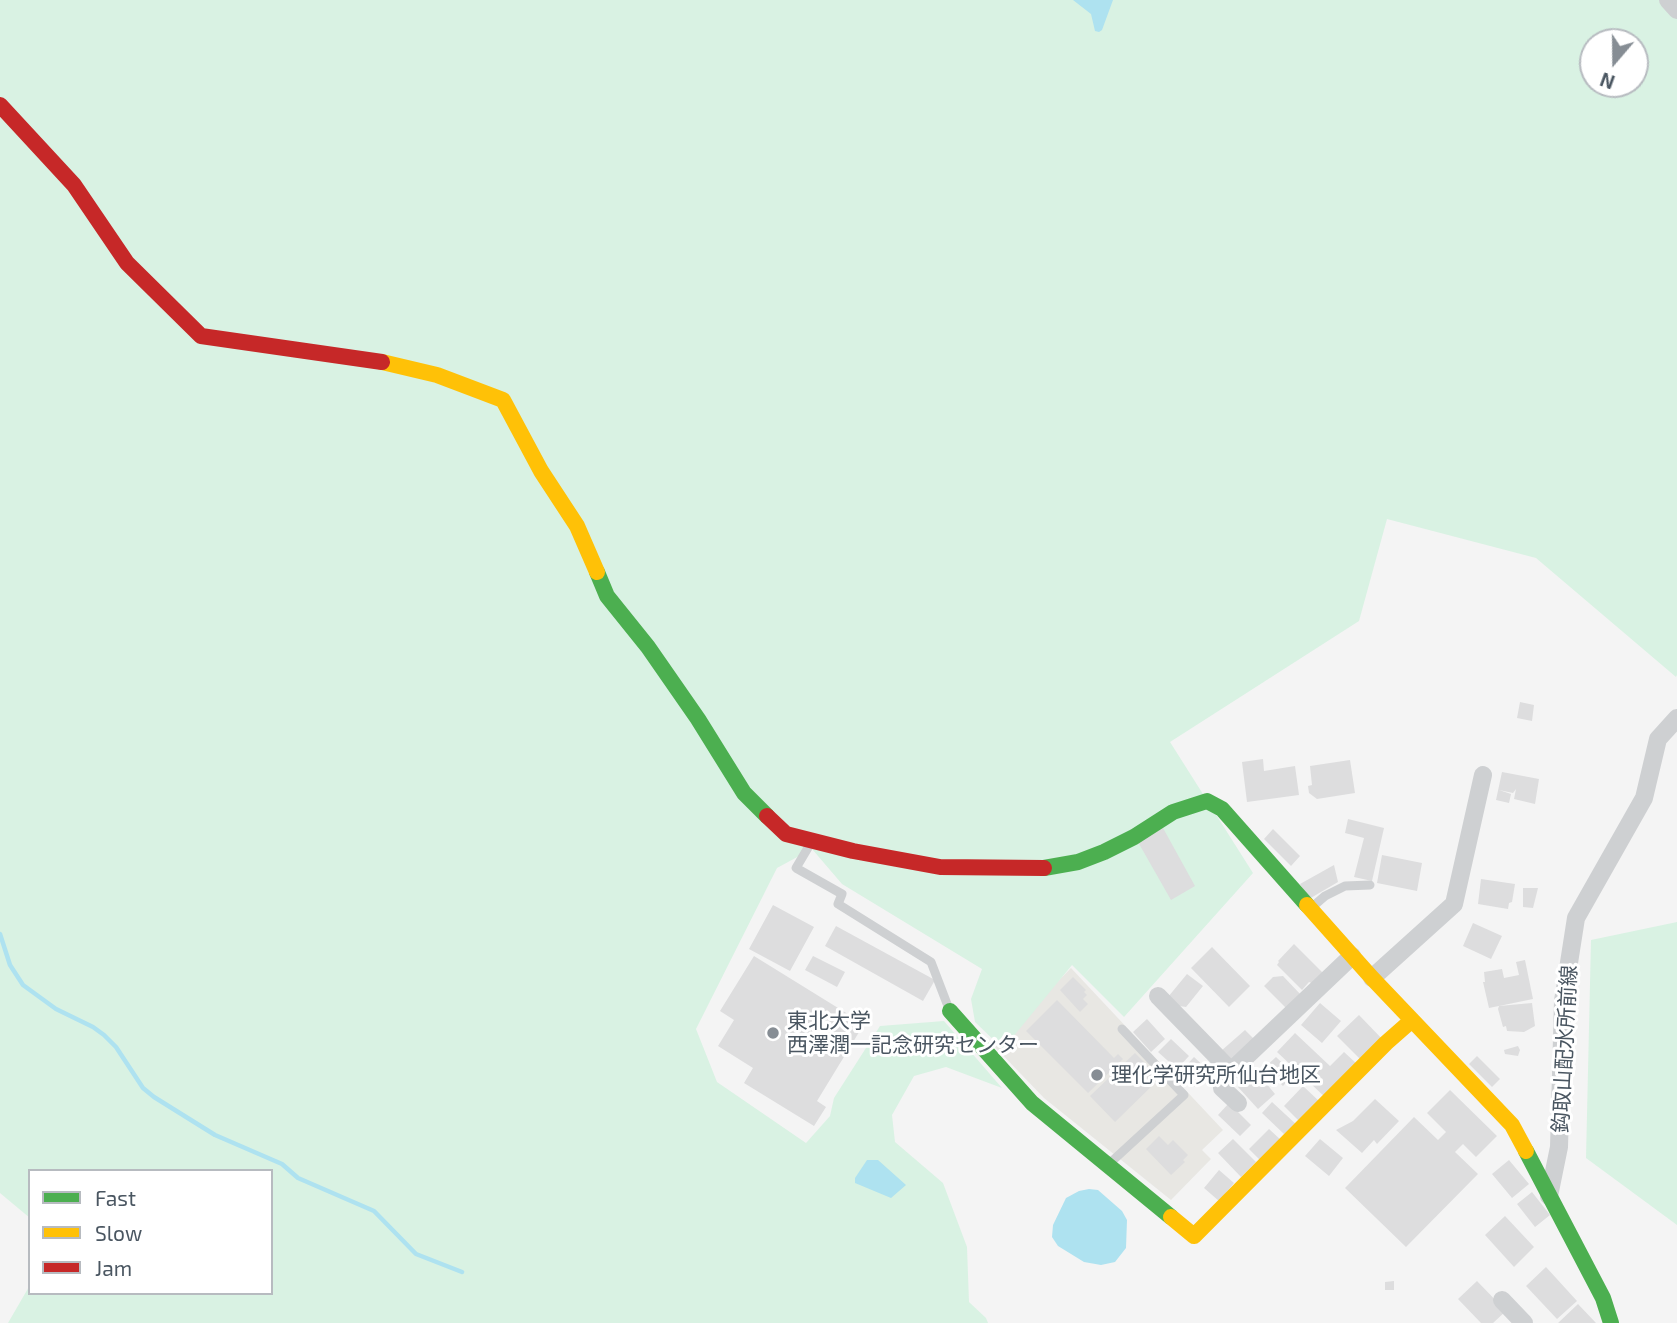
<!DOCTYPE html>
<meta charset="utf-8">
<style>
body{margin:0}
#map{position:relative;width:1677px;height:1323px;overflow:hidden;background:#f4f4f4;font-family:"Exo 2",sans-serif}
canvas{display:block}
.legend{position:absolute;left:28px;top:1169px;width:245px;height:126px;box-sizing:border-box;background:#fff;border:2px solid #b7bbc0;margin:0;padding:9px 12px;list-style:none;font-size:21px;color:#4a5661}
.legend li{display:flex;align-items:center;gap:14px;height:35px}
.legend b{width:35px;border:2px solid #b7bbc0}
.north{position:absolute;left:1579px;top:28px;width:70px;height:70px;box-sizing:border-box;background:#fff;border:2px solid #b7bbc0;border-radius:50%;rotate:200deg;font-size:19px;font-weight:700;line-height:28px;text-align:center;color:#4a5661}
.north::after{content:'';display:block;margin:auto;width:24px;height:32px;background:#868d94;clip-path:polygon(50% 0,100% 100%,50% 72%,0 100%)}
</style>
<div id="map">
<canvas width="1677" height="1323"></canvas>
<ul class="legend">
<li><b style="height:9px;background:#4caf50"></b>Fast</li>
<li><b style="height:9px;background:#ffc107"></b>Slow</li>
<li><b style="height:9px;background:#c62828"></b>Jam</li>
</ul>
<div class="north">N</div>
</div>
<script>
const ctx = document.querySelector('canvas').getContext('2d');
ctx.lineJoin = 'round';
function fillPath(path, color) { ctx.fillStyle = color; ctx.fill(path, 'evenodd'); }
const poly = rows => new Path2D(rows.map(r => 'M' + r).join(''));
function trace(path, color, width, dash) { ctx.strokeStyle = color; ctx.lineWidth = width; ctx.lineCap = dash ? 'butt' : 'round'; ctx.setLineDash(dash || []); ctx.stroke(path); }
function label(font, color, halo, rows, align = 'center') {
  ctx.font = font + ' "Exo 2","Noto Sans JP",sans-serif'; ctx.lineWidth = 6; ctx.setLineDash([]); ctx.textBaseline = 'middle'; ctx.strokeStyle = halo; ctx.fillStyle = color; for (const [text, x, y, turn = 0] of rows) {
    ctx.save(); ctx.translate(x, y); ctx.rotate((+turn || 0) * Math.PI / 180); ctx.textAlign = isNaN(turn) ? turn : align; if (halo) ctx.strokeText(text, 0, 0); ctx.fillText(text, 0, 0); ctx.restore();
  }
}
fillPath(poly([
 [1071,968,1223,1130,1202,1150,1211,1159,1171,1200,1044,1098,994,1046]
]), '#e8e7e3');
fillPath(poly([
 [0,0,1677,0,1677,675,1676,677,1536,558,1387,519,1359,621,1170,742,1253,873,1124,1017,1072,965,1003,1049,975,1022,971,999,982,969,842,884,812,849,777,868,696,1029,717,1082,806,1143,830,1116,834,1098,880,1026,944,1021,1002,1088,946,1067,914,1076,892,1115,895,1142,943,1183,967,1247,969,1302,986,1318,988,1323,8,1323,30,1285,30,1293,271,1293,271,1171,30,1171,30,1218,0,1193],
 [1593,42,1635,42,1635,84,1593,84],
 [1677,922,1677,1225,1586,1158,1591,940]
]), '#d9f2e3');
fillPath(poly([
 [1073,0,1113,0,1102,30,1099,32,1095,31,1091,14],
 [867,1160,878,1160,906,1185,891,1198,855,1183,855,1178],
 [1089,1189,1098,1190,1122,1211,1127,1220,1126,1248,1115,1262,1101,1265,1084,1262,1058,1246,1052,1237,1053,1225,1066,1198,1079,1191]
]), '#aee2f0');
trace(poly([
 [0,934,10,965,23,985,56,1009,93,1027,104,1035,116,1047,143,1088,154,1097,215,1135,282,1164,298,1178,374,1211,416,1254,462,1272]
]), '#aee2f0', 4.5);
fillPath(poly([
 [1520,702,1534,705,1532,721,1517,718],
 [1263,759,1264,771,1295,766,1299,795,1247,802,1242,762],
 [1350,760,1355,793,1317,799,1309,793,1308,786,1312,785,1310,766],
 [1502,772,1539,779,1535,804,1514,799,1516,789,1513,793,1499,790,1511,794,1509,803,1496,800],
 [1348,819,1384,828,1372,881,1354,877,1364,838,1345,833],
 [1163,828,1195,886,1171,900,1138,842],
 [1273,829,1300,856,1291,866,1264,839],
 [1382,855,1422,863,1417,891,1377,883],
 [1334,865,1338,882,1309,899,1300,884],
 [1481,879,1515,884,1512,902,1509,903,1508,909,1478,904],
 [1523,888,1538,888,1533,908,1523,907],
 [773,905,814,927,790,971,749,949],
 [1473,923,1502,936,1491,959,1463,946],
 [836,926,935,980,923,1001,825,946],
 [1294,944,1324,974,1314,984,1309,982,1302,990,1277,965,1279,962,1278,961],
 [1212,947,1250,986,1229,1007,1191,968],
 [754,956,864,1024,817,1101,826,1107,814,1126,744,1083,753,1068,718,1046,734,1020,720,1011],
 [813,956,845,972,837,987,805,970],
 [1525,960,1533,999,1489,1008,1483,982,1485,982,1484,972,1502,969,1504,978,1519,975,1516,962],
 [1187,974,1203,986,1186,1007,1173,1005,1168,997],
 [1283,976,1302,996,1288,1010,1264,986,1273,977],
 [1073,977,1086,990,1084,992,1087,995,1083,999,1088,1004,1080,1012,1060,990],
 [1057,1000,1114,1058,1118,1054,1123,1059,1088,1093,1026,1031],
 [1320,1003,1341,1021,1322,1043,1301,1025],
 [1532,1003,1535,1026,1524,1032,1507,1031,1506,1026,1503,1027,1498,1009,1499,1006],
 [1359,1015,1386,1043,1365,1064,1337,1036],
 [1147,1019,1165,1039,1151,1052,1133,1032],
 [1245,1030,1256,1041,1231,1063,1221,1051],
 [1295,1033,1330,1066,1344,1052,1357,1064,1327,1099,1277,1052],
 [1171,1039,1189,1056,1177,1069,1158,1052],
 [1518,1046,1520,1050,1518,1056,1505,1054,1504,1050],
 [1135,1053,1160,1078,1115,1122,1090,1096],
 [1477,1056,1500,1079,1492,1087,1469,1064],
 [1194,1057,1209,1071,1194,1087,1179,1073],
 [1276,1057,1294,1074,1283,1086,1264,1068],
 [1256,1071,1275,1094,1258,1109,1238,1087],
 [1303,1086,1320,1102,1301,1123,1284,1106],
 [1450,1090,1497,1136,1476,1157,1463,1144,1455,1152,1478,1174,1406,1247,1345,1188,1414,1117,1438,1140,1446,1132,1427,1113],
 [1375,1099,1399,1121,1377,1144,1374,1140,1362,1153,1336,1130,1353,1121],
 [1272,1102,1298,1126,1284,1134,1262,1113],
 [1229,1103,1251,1125,1240,1136,1218,1115],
 [1269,1129,1282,1141,1261,1161,1249,1149],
 [1159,1136,1168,1145,1173,1140,1188,1155,1183,1160,1185,1162,1171,1175,1146,1149],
 [1233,1139,1256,1162,1241,1177,1218,1153],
 [1320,1139,1343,1158,1329,1176,1305,1156],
 [1509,1160,1529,1184,1512,1198,1492,1174],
 [1219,1170,1234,1183,1219,1201,1204,1188],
 [1532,1192,1550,1215,1535,1227,1517,1204],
 [1505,1216,1534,1247,1514,1267,1485,1235],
 [1546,1267,1577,1301,1557,1319,1526,1286],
 [1394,1281,1394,1290,1385,1290,1385,1282],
 [1477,1281,1506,1311,1493,1323,1481,1323,1458,1299],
 [1578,1304,1596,1323,1558,1323]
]), '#ddddde');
trace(poly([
 [812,841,796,868,842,894,838,904,931,962,949,1009],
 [1311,908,1325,896,1345,886,1370,885],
 [1110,1163,1184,1095,1122,1029]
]), '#ced0d2', 9);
trace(poly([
 [1668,0,1677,10],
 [1372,978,1454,904,1483,775],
 [1158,996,1231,1071,1352,956],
 [1226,1067,1222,1088,1238,1103],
 [1549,1196,1559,1147,1563,1001,1576,918,1644,798,1658,739,1677,718],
 [1502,1300,1524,1323]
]), '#ced0d2', 18);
trace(poly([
 [597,572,607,596,648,647,698,719,744,793,767,816],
 [1044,868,1078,862,1104,852,1134,837,1173,812,1207,801,1222,809,1307,905],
 [950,1011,1032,1103,1171,1217],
 [1526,1151,1603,1298,1611,1323]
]), '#4caf50', 16);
trace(poly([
 [382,362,437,375,503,400,541,471,577,526,597,572],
 [1307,905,1372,978,1512,1125,1526,1151],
 [1171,1217,1194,1236,1386,1043,1411,1021]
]), '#ffc107', 16);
trace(poly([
 [0,105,74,185,127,263,201,336,382,362],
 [767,816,786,834,853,851,940,867,1044,868]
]), '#c62828', 16);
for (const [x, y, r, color] of [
 [773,1033,7,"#868d94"],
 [1097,1075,7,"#868d94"]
]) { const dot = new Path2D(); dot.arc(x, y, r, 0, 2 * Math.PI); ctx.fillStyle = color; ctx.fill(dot); trace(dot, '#fff', 2.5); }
label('21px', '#4a5661', '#fff', [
 ["東北大学",787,1021],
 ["西澤潤一記念研究センター",787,1045],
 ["理化学研究所仙台地区",1111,1075]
], 'left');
label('21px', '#4a5661', '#fff', [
 ["鈎取山配水所前線",1565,1049,-87]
]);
</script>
